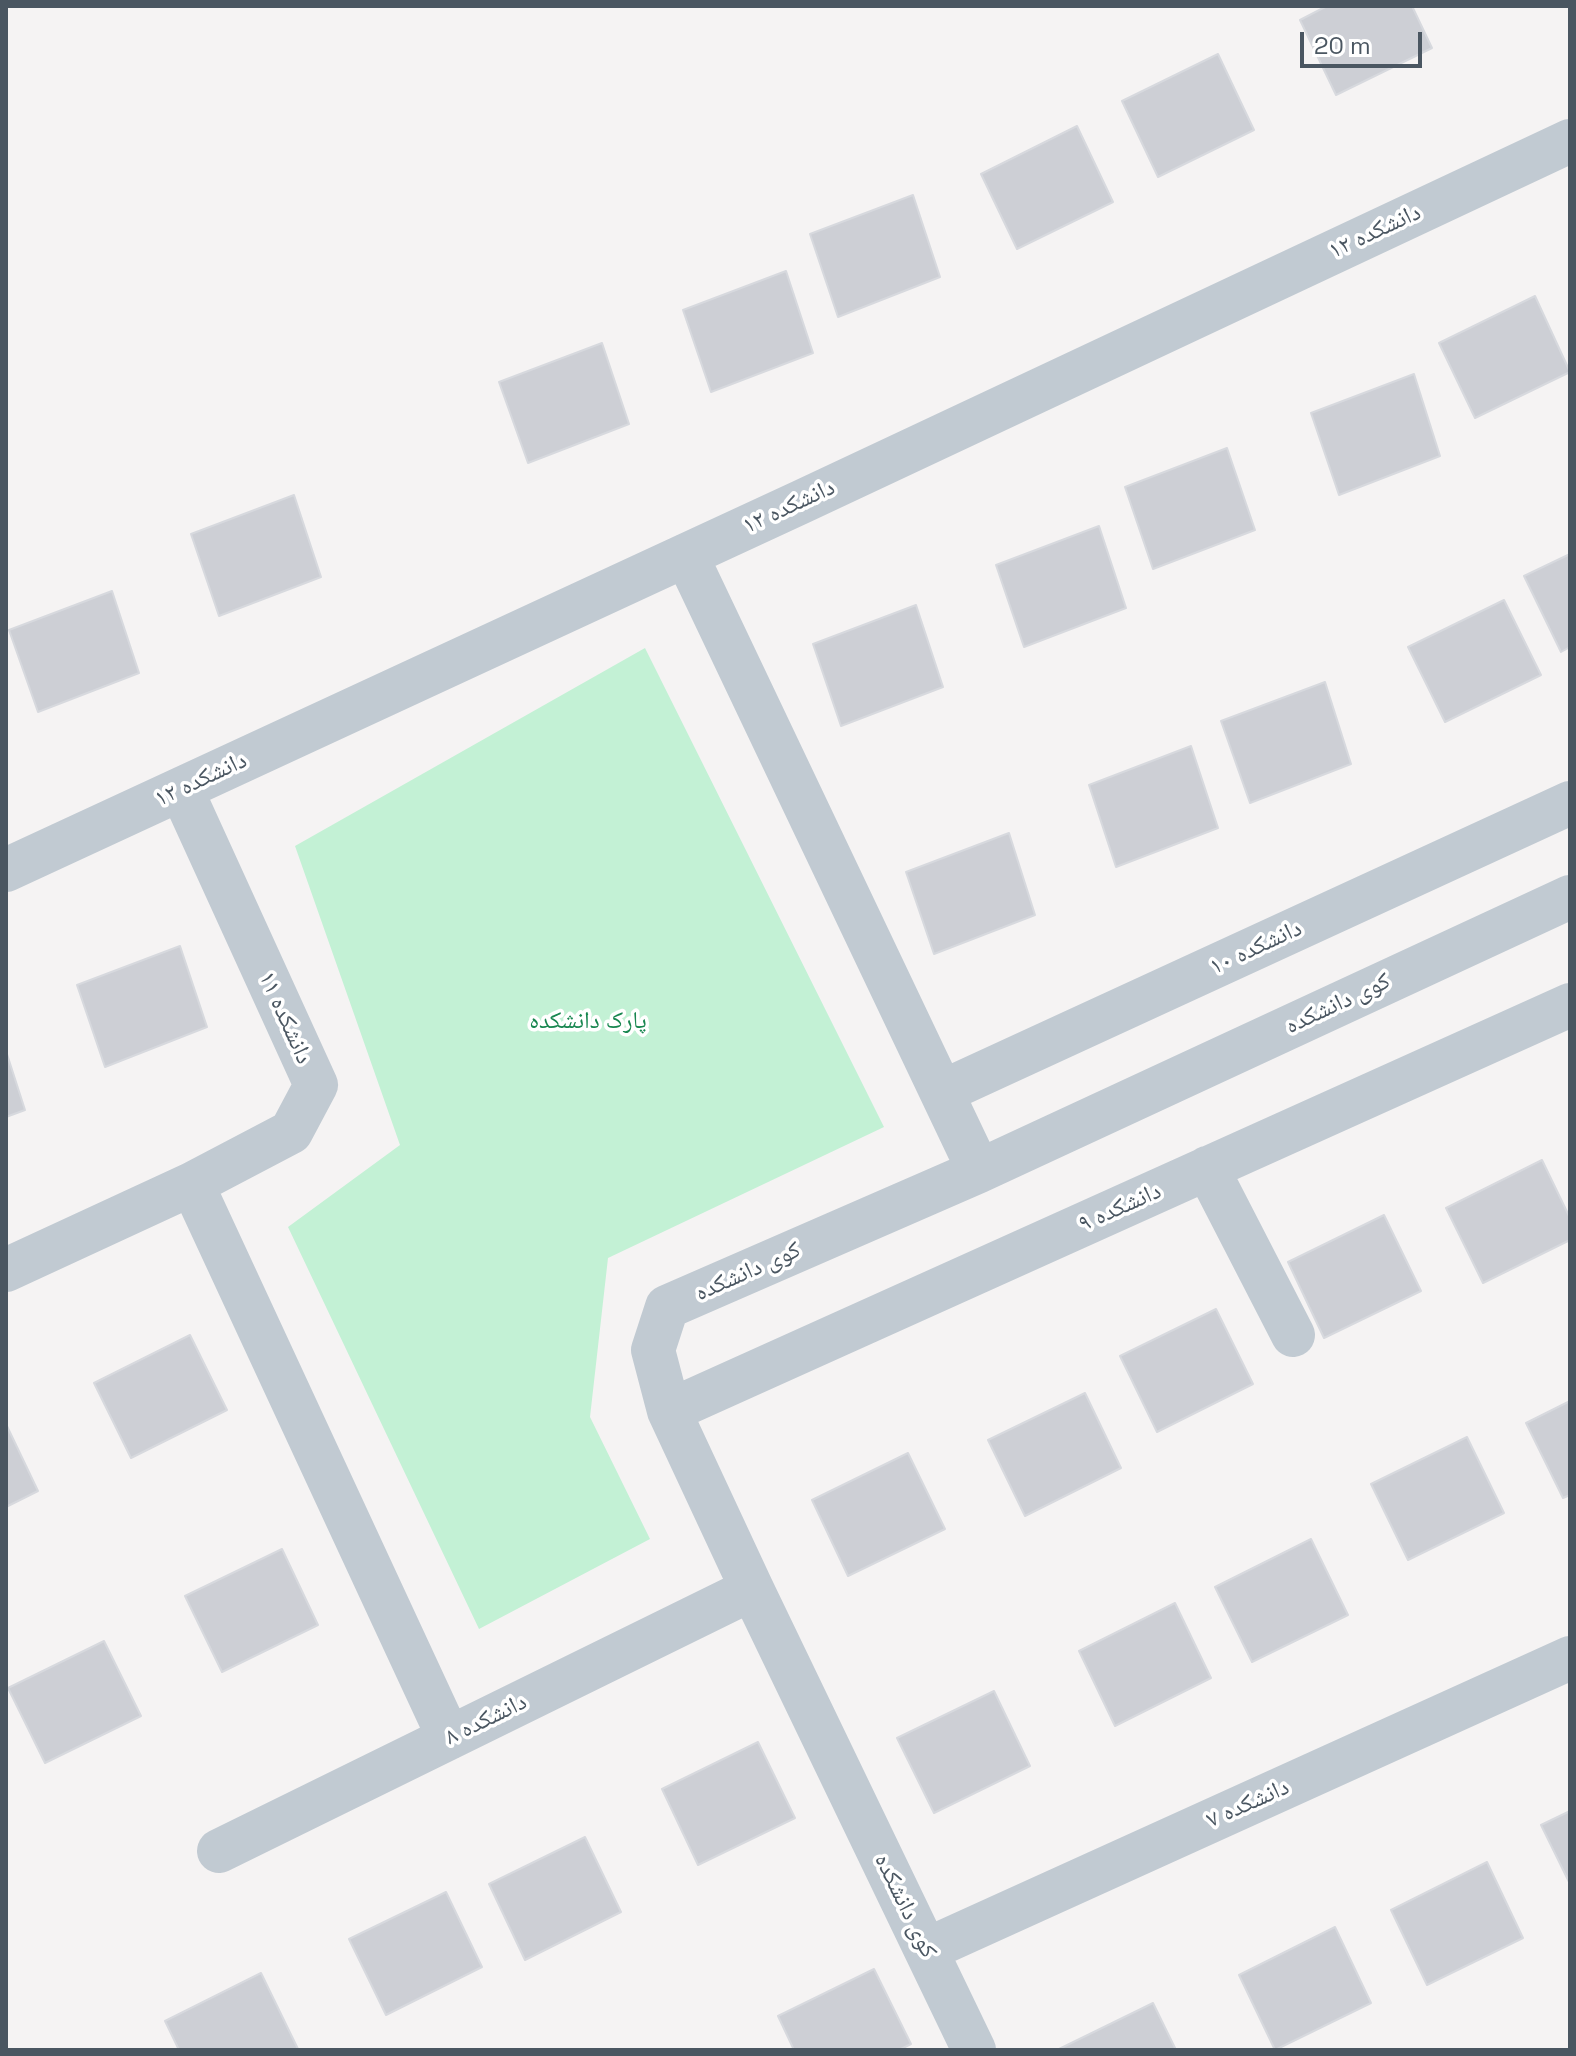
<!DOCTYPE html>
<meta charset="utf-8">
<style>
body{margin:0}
#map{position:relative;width:1576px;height:2056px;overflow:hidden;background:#f5f3f3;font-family:"Space Grotesk",sans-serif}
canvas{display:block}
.frame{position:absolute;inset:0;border:8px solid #4a5661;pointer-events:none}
.scale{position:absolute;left:1300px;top:32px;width:122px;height:36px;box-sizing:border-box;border:4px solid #4a5661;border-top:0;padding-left:10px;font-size:24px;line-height:28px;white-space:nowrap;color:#4a5661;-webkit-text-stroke:6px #fff;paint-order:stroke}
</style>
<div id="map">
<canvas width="1576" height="2056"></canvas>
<div class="frame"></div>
<div class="scale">20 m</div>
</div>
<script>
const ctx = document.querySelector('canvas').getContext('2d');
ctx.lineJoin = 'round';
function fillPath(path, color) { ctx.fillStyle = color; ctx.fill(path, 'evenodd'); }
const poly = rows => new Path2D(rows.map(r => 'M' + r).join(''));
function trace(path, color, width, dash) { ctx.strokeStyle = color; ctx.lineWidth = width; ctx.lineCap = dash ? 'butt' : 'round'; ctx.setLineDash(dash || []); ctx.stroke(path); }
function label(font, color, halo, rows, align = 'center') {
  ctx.font = font + ' "Space Grotesk","Noto Naskh Arabic",sans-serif'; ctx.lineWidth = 7; ctx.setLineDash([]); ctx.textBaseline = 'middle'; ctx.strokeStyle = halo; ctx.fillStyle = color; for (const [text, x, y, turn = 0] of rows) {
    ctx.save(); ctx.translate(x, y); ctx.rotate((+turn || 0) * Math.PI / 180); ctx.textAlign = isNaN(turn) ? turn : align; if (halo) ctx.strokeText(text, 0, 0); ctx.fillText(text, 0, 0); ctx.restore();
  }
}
fillPath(poly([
 [645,648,884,1127,608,1258,590,1417,650,1539,479,1629,288,1227,400,1145,295,846]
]), '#c3f1d5');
const building = poly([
 [1327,6,1412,6,1432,48,1336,95,1300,20,1327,6],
 [1218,54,1254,130,1158,177,1122,101,1218,54],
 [1077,126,1113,202,1017,249,981,174,1077,126],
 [913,195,940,277,838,317,810,234,913,195],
 [786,271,813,353,711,392,683,310,786,271],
 [1535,296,1570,372,1475,418,1439,343,1535,296],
 [602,343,629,424,528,463,499,382,602,343],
 [1414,374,1440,456,1339,495,1311,413,1414,374],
 [1227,448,1255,530,1153,569,1125,487,1227,448],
 [294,495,321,577,219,616,191,534,294,495],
 [1099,526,1126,608,1024,647,996,565,1099,526],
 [1570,554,1570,647,1561,652,1524,576,1570,554],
 [112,591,139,673,38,712,9,630,112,591],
 [1504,600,1541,675,1445,722,1408,647,1504,600],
 [916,605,943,687,841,726,813,644,916,605],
 [1325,682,1351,764,1250,803,1221,721,1325,682],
 [1191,746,1218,828,1116,867,1089,785,1191,746],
 [1009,833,1035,915,934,954,906,872,1009,833],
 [180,946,207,1027,105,1067,77,985,180,946],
 [6,1051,25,1110,6,1117,6,1051],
 [1542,1160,1570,1218,1570,1240,1483,1283,1446,1208,1542,1160],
 [1384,1215,1421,1291,1324,1338,1288,1262,1384,1215],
 [1216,1309,1253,1384,1157,1432,1120,1356,1216,1309],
 [190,1335,227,1410,131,1458,94,1383,190,1335],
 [1085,1393,1121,1468,1025,1516,988,1440,1085,1393],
 [1570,1401,1570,1495,1563,1498,1526,1423,1570,1401],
 [6,1424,38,1491,6,1507,6,1424],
 [1467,1437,1504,1513,1408,1560,1371,1484,1467,1437],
 [908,1453,945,1529,848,1576,812,1500,908,1453],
 [1311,1539,1348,1615,1252,1662,1215,1587,1311,1539],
 [282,1549,318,1625,222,1672,185,1596,282,1549],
 [1175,1603,1211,1678,1115,1726,1079,1651,1175,1603],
 [104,1641,141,1716,45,1763,8,1688,104,1641],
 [994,1691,1030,1766,934,1813,897,1738,994,1691],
 [758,1742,795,1818,698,1865,662,1789,758,1742],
 [1570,1811,1570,1884,1541,1825,1570,1811],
 [585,1837,621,1912,525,1960,489,1884,585,1837],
 [1487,1862,1523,1938,1427,1985,1391,1910,1487,1862],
 [446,1892,482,1967,386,2015,349,1939,446,1892],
 [1335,1927,1371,2003,1275,2050,1239,1975,1335,1927],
 [874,1969,911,2044,899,2050,794,2050,778,2016,874,1969],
 [261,1973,298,2049,179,2050,165,2021,261,1973],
 [1153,2003,1176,2050,1057,2050,1153,2003]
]);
fillPath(building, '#cdcfd5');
trace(building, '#d7d9de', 2);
trace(poly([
 [686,555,979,1171],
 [6,870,801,502,1570,141],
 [942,1092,1570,803],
 [1207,1168,1293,1335],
 [192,1184,449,1738],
 [6,1270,192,1184,291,1132,316,1085,181,789],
 [669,1411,1570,1005],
 [219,1851,752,1589],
 [926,1950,1570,1658],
 [974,2050,752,1589,669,1411,653,1350,667,1307,979,1171,1570,897]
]), '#c1cad2', 44);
label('24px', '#4a5661', '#fff', [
 ["دانشکده ۱۲",1375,232,-25],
 ["دانشکده ۱۲",789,507,-25],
 ["دانشکده ۱۲",201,780,-25],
 ["دانشکده ۱۰",1256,948,-25],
 ["کوی دانشکده",1338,1004,-25],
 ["دانشکده ۱۱",285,1018,66],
 ["دانشکده ۹",1120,1208,-24],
 ["کوی دانشکده",748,1272,-24],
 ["دانشکده ۸",486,1720,-26],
 ["دانشکده ۷",1248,1804,-24],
 ["کوی دانشکده",905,1906,64]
]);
label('24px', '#17864f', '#fff', [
 ["پارک دانشکده",588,1021]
]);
</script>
